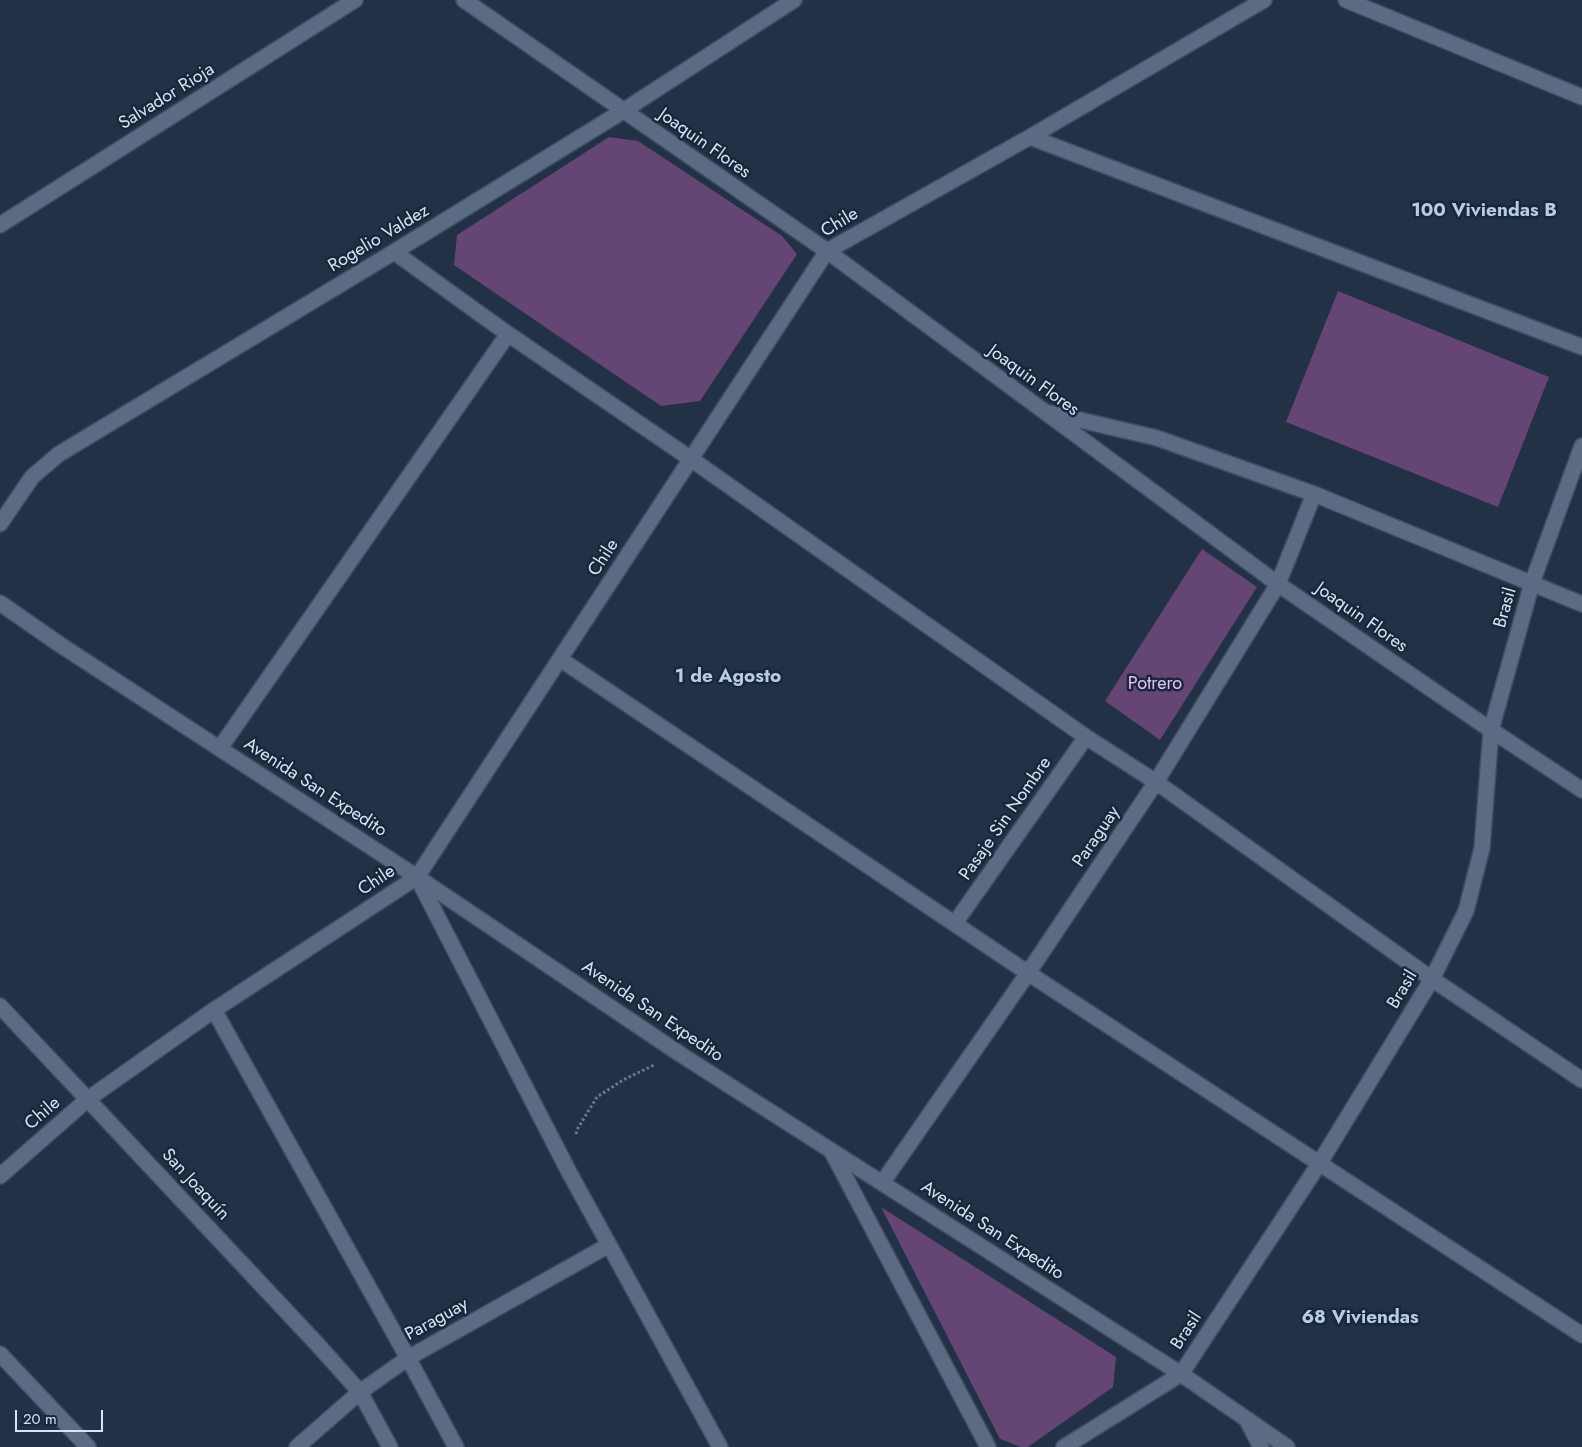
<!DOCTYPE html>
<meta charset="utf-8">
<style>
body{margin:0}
#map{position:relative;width:1582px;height:1447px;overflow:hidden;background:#223146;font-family:Jost,sans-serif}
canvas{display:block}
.scale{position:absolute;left:15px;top:1410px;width:88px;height:22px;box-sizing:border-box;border:2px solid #d9e3f1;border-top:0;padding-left:6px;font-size:15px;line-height:18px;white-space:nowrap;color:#d9e3f1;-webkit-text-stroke:4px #18273b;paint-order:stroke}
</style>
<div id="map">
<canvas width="1582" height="1447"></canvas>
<div class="scale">20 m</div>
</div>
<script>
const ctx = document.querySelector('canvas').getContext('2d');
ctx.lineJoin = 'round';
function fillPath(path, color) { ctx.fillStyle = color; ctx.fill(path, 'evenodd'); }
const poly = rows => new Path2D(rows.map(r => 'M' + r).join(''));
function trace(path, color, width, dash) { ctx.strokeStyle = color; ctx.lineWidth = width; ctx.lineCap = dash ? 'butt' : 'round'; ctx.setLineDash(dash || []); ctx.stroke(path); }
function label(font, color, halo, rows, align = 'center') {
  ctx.font = font + ' Jost,sans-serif'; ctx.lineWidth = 5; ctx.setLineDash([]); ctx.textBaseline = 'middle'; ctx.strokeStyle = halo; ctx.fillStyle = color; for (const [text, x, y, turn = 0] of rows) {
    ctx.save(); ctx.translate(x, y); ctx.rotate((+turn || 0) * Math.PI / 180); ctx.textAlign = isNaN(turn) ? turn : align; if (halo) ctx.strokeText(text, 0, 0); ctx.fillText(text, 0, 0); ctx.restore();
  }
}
fillPath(poly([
 [609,137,638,141,782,236,797,254,700,401,661,406,454,265,457,235],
 [1338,291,1549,377,1498,507,1286,422],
 [1202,549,1257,587,1160,740,1105,701],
 [881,1207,1116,1357,1113,1387,1028,1447,1021,1447,1000,1439]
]), '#654574');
const street = poly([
 [464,0,827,251,1278,584,1491,730,1582,790],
 [1346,0,1582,97],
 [1030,137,1582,347],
 [0,225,355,0],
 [394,252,508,334,691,459,1086,737,1156,782,1432,979,1582,1080],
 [1050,413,1157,438,1314,494,1582,604],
 [0,524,32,477,59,454,394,252,623,111,794,0],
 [0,603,59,644,417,877,680,1054,1181,1374,1287,1447],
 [560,659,1028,973,1582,1335],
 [220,748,508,334],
 [418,879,569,1172,720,1447],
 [955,923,1086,737],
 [0,1006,318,1345,360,1392,390,1447],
 [214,1010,408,1358,456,1447],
 [832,1152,988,1447],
 [0,1176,88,1099,214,1010,417,877,827,251,1030,137,1264,0],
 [882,1183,1028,973,1156,782,1278,584,1314,494],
 [0,1354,88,1447],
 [1248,1422,1261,1447],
 [297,1447,360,1392,408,1358,609,1245],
 [1064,1447,1181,1374,1319,1164,1432,979,1466,911,1482,848,1491,730,1532,583,1582,446]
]);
trace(street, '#404d5e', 18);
trace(poly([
 [576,1134,578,1128,597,1097,623,1080,654,1065]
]), '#6d7a8d', 3, [2.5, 2.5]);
trace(street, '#5a6b83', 15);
label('18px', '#d9e3f1', '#18273b', [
 ["Salvador Rioja",167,97,-32],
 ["Joaquin Flores",704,144,35],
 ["Chile",840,223,-31],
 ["Rogelio Valdez",379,239,-31],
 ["Joaquin Flores",1033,381,36],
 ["Chile",604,558,-57],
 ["Brasil",1506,608,-74],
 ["Joaquin Flores",1361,618,35],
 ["Avenida San Expedito",315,788,33],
 ["Pasaje Sin Nombre",1006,819,-55],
 ["Paraguay",1097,837,-56],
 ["Chile",377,881,-33],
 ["Brasil",1403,990,-59],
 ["Avenida San Expedito",652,1012,34],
 ["Chile",43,1114,-41],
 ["San Joaquín",195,1185,47],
 ["Avenida San Expedito",992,1231,33],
 ["Paraguay",437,1320,-29],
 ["Brasil",1187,1331,-57]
]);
label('18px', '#e5c0f8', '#18273b', [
 ["Potrero",1155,685]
]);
label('bold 19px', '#b7cbe5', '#18273b', [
 ["100 Viviendas B",1484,211],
 ["1 de Agosto",728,677],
 ["68 Viviendas",1360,1318]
]);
</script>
